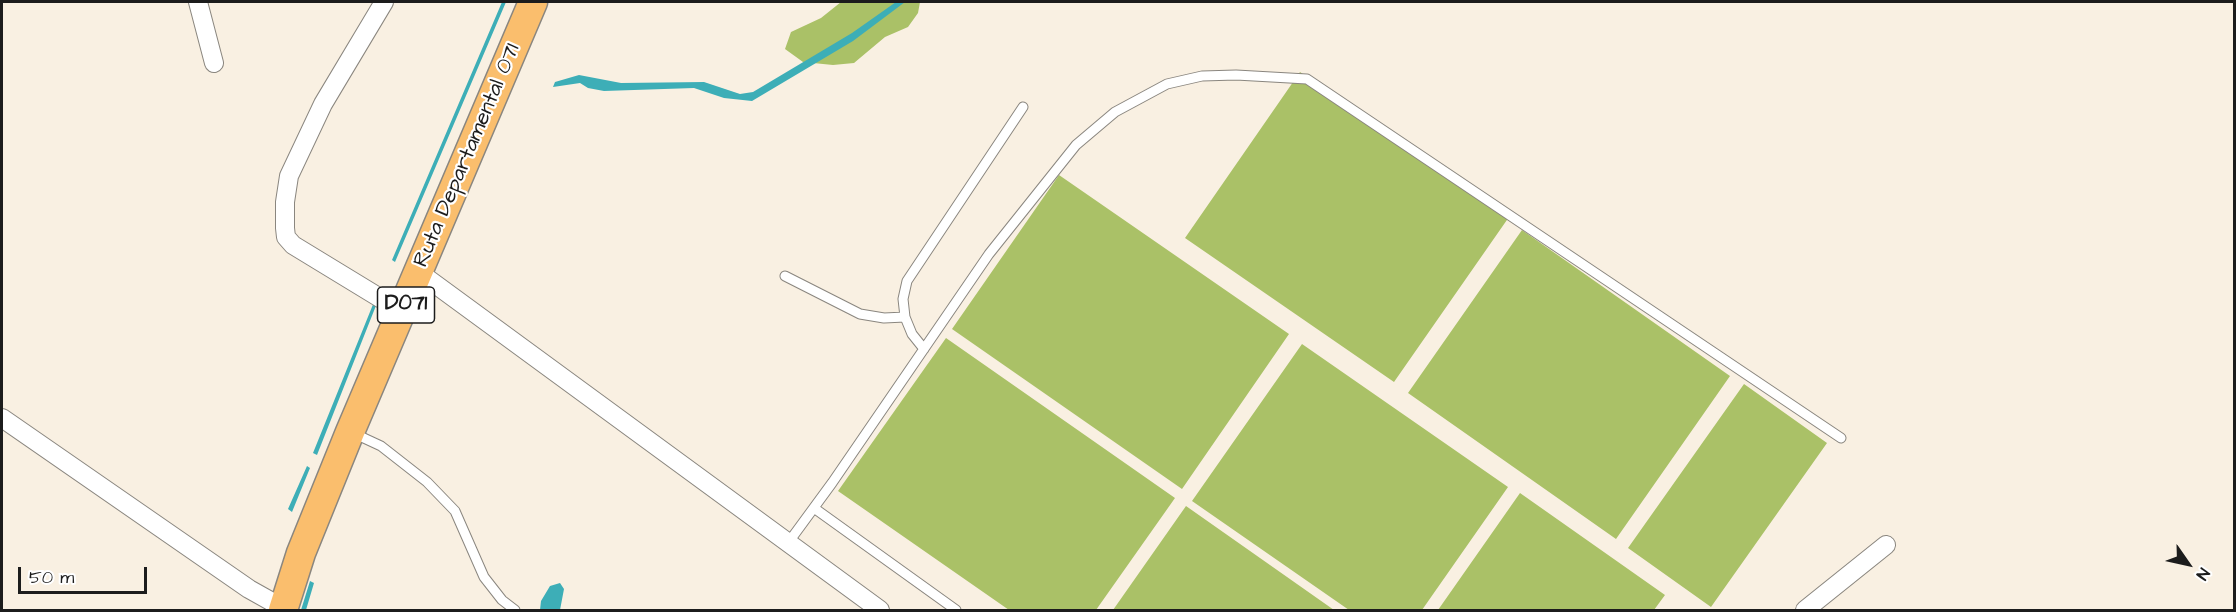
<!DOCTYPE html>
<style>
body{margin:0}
#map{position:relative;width:2236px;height:612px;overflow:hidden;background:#f9f0e2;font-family:"Architects Daughter",sans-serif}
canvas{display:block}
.frame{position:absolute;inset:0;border:3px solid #1c1c1c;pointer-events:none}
.north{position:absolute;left:2158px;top:534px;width:60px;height:60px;-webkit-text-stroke:4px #fff;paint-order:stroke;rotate:124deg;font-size:16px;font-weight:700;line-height:24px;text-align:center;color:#1c1c1c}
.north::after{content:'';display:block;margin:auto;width:21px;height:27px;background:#1c1c1c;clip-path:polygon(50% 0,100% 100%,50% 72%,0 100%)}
.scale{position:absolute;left:18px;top:567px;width:129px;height:27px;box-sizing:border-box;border:3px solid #1c1c1c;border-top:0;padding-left:8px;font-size:18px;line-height:21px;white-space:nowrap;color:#1c1c1c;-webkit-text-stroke:4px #fff;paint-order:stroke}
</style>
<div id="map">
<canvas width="2236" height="612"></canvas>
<div class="frame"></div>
<div class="north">N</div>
<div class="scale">50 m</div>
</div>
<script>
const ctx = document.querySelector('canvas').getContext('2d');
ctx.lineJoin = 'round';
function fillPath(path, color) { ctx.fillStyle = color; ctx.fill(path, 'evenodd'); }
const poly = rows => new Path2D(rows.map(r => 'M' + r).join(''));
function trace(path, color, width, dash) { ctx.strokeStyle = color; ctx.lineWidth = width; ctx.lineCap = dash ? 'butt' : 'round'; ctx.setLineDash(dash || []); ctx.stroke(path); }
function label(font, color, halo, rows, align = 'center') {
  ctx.font = font + ' "Architects Daughter",sans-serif'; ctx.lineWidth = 4.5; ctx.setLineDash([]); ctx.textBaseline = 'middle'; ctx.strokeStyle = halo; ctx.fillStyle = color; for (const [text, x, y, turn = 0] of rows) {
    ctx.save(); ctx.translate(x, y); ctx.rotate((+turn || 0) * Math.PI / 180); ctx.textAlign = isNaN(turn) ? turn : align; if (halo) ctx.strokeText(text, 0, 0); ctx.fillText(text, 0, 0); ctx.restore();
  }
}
fillPath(poly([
 [841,2,920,2,918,13,908,27,885,37,854,63,833,65,803,62,785,49,791,32,821,18],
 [1300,72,1509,217,1394,382,1185,238],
 [1059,175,1289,334,1182,489,952,329],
 [1522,230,1730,376,1616,539,1408,393],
 [946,338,1175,498,1096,610,1009,610,838,491],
 [1302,344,1508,487,1422,610,1349,610,1192,501],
 [1744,384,1827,443,1711,607,1628,548],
 [1520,493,1665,595,1654,610,1438,610],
 [1186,506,1334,610,1113,610]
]), '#aac167');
fillPath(poly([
 [502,2,506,2,395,262,392,260],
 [896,2,905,2,853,41,752,101,724,98,694,88,604,91,588,88,580,83,553,87,555,82,579,75,621,83,704,82,740,94,753,92,852,33],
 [376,297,379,298,317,455,313,453],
 [307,466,310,468,292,512,288,509],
 [310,581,314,583,306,610,301,610],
 [560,583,564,589,560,610,540,610,541,601,550,586]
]), '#3daeb7');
const service = poly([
 [785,276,860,314,884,318,905,317],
 [924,349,912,334,905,317,903,299,907,281,1023,107],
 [353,433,381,446,427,482,455,511,484,577,502,600,515,610],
 [814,508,956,610],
 [788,543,832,483,989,254,1076,145,1115,112,1167,84,1202,76,1236,75,1307,79,1841,438]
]);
const minor = poly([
 [198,2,214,63],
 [384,2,323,104,289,176,285,202,285,228,286,237,293,245,403,312],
 [420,273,880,610],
 [2,418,249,589,283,608],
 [1805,610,1886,545]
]);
const primary = poly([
 [283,610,301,553,350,432,533,2]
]);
trace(service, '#8a867f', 11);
trace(minor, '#8a867f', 20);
trace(primary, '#8a867f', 31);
trace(service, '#fff', 9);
trace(minor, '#fff', 18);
trace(primary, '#fabe6d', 28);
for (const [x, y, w] of [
 [406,305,57]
]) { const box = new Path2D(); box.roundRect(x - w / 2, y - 18, w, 36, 4.5); ctx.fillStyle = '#fff'; ctx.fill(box); trace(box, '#1c1c1c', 1.5); }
label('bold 21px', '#1c1c1c', null, [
 ["D071",406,305]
]);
label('22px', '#1c1c1c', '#fff', [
 ["Ruta Departamental 071",468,156,-67]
]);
</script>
